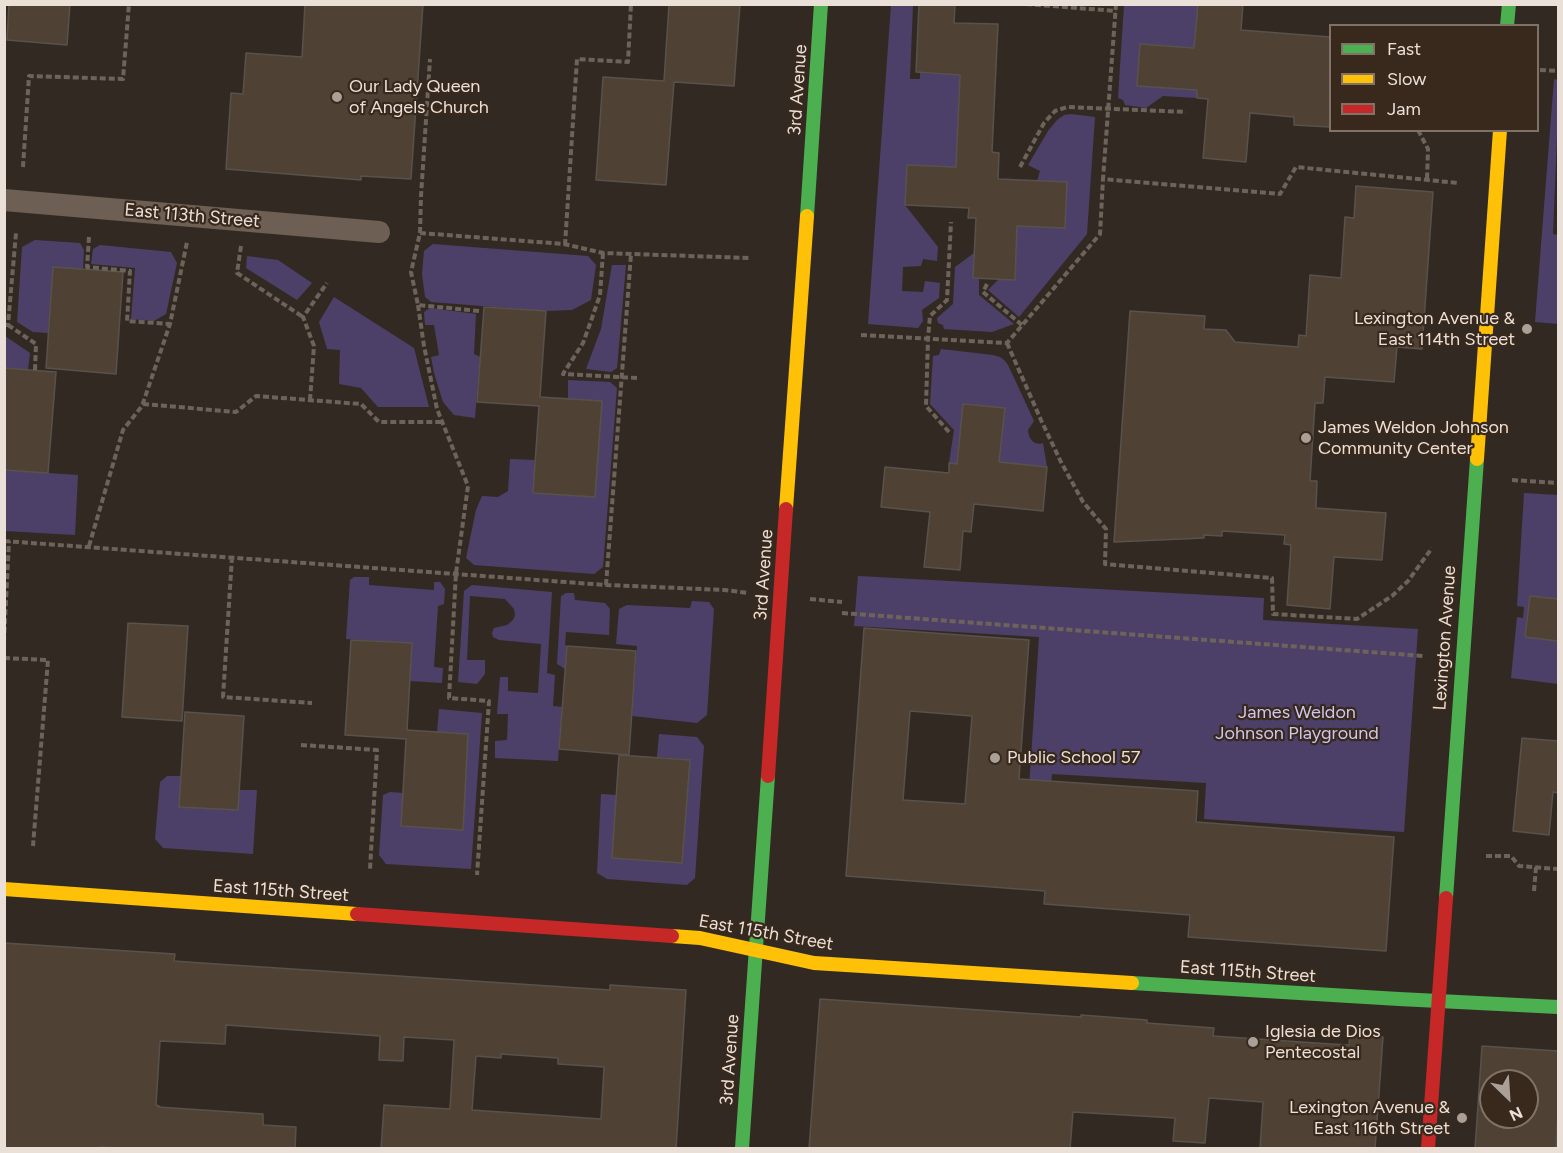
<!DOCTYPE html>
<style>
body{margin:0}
#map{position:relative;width:1563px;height:1153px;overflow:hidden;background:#322a22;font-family:Figtree,sans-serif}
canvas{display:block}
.frame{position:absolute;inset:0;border:6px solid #ebe0d8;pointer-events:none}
.legend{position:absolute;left:1329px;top:24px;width:210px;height:108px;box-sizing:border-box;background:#38291c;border:2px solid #807267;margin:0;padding:8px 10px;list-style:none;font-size:18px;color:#ebe0d8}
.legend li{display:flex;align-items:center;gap:12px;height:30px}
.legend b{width:30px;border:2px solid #807267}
.north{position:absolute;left:1479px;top:1069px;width:60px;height:60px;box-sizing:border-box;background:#38291c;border:2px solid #807267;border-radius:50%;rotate:155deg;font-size:16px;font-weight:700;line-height:24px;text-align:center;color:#ebe0d8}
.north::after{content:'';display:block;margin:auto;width:21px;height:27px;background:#aaa098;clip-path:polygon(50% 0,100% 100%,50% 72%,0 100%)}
</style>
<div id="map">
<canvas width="1563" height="1153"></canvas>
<div class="frame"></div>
<ul class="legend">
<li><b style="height:8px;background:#4caf50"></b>Fast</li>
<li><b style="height:8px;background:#ffc107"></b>Slow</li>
<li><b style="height:8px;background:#c62828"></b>Jam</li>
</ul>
<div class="north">N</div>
</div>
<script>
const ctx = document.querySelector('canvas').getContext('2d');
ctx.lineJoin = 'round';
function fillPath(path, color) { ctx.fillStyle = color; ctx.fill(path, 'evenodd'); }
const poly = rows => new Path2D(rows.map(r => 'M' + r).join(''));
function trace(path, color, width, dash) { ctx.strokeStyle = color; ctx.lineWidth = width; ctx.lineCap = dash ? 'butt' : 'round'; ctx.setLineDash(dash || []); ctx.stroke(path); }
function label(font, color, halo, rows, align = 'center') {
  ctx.font = font + ' Figtree,sans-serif'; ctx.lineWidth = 4.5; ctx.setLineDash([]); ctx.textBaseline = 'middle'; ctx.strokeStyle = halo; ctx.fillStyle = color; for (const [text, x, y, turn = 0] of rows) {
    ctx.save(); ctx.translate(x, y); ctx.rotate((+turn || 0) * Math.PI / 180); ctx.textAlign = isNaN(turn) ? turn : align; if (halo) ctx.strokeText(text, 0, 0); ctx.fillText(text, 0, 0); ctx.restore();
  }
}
fillPath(poly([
 [891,5,913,5,910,79,920,79,920,73,960,74,956,167,907,165,905,205,938,247,937,261,923,259,921,266,903,267,902,291,923,292,925,281,940,283,939,298,922,310,923,321,918,328,868,324],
 [1124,5,1198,5,1194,48,1140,44,1137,86,1197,90,1197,98,1163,96,1146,108,1125,105,1123,100,1118,98],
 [1554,79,1558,80,1558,111,1553,234,1558,235,1558,324,1535,322],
 [1071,114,1095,117,1087,234,1019,317,988,290,999,279,1015,280,1017,226,1065,228,1067,183,1037,181,1040,171,1028,165,1048,131,1057,120,1064,115],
 [35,240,80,243,84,250,83,269,53,267,48,333,33,332,17,322,22,247],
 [433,244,588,256,596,265,591,300,572,310,546,311,431,302,425,297,422,274,424,251],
 [100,245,171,252,177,263,166,314,154,321,131,319,135,268,91,264,93,249],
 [974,253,973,278,979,279,979,295,1014,324,992,332,944,329,943,325,938,323,937,318,953,304,955,267],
 [247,256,278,260,312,283,297,300,246,268],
 [612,265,626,265,617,368,611,372,586,369,601,329],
 [334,297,414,348,429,407,378,407,361,388,339,384,340,350,327,349,319,322],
 [430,308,476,314,474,354,480,357,475,418,454,415,443,402,434,373,431,357,439,355,434,325,425,325,424,312],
 [5,336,30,353,28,370,5,368],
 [941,349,993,355,1000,357,1004,360,1008,365,1034,421,1028,430,1029,436,1032,441,1035,443,1040,444,1043,443,1047,467,999,462,1005,408,963,404,957,464,949,463,954,430,930,404,933,356,939,355],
 [568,380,610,382,617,388,603,567,594,574,474,565,466,558,476,510,482,496,498,497,508,491,510,459,535,460,534,493,595,497,602,402,568,399],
 [4,470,78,475,75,535,5,531],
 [1524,493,1558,495,1558,599,1530,597,1525,637,1558,641,1558,684,1511,678,1517,617,1523,618,1524,607,1517,606],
 [858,576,1264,598,1263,620,1418,629,1404,832,1204,819,1206,783,1052,774,1048,821,1027,819,1039,637,854,626],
 [354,577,369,577,369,585,434,590,434,582,440,582,445,589,444,604,438,606,434,667,443,668,442,683,410,681,412,643,346,639,350,580],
 [472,585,552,592,547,673,555,675,553,706,562,707,558,761,495,758,495,741,507,740,508,714,497,714,500,677,508,677,508,691,538,693,541,644,499,640,493,637,492,633,494,628,507,625,513,620,515,615,514,609,505,599,470,596,467,660,485,660,485,674,477,684,458,682,464,591],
 [566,593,574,593,575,600,605,603,610,609,609,635,566,632,565,645,567,646,565,669,557,664,561,596],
 [692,601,709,602,714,609,707,715,697,723,632,716,637,646,616,644,619,609,627,605,690,608],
 [439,709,482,713,471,869,386,864,379,855,383,795,390,792,403,793,401,826,463,830,468,734,437,732],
 [659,734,697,737,704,746,695,878,687,885,607,879,597,873,601,794,617,795,612,858,682,863,690,760,657,757],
 [167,776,181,776,179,807,237,810,239,790,257,790,253,854,163,848,155,839,160,782]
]), '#4c4069');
const building = poly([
 [9,4,70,4,67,45,7,40,9,4],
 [305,4,423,4,411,179,361,176,361,180,226,169,231,93,243,94,246,53,302,57,305,4],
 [669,4,740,4,734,86,674,82,666,185,596,180,603,77,664,81,669,4],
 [919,4,955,4,954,23,998,24,992,152,999,153,998,179,1067,182,1065,228,1017,226,1015,280,973,278,976,218,968,218,969,208,905,205,907,165,956,167,960,75,916,72,919,4],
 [1198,4,1243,4,1241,30,1330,37,1330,127,1294,125,1294,117,1250,113,1246,162,1203,158,1208,99,1197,98,1197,90,1137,86,1140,44,1194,48,1198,4],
 [1356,186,1433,192,1422,349,1397,347,1394,382,1325,377,1323,403,1315,403,1310,481,1317,481,1316,508,1386,513,1382,560,1334,557,1330,609,1287,605,1291,545,1284,544,1285,535,1222,531,1222,536,1204,535,1204,538,1114,542,1130,311,1205,316,1204,329,1226,330,1235,342,1298,347,1299,335,1306,336,1310,275,1341,278,1345,217,1354,218,1356,186],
 [53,267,123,272,116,374,46,368,53,267],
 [484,307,546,311,540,397,602,401,595,497,533,493,539,406,477,402,484,307],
 [4,368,56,372,48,473,4,470,4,368],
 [963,404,1005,408,999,462,1047,467,1043,511,974,504,971,532,963,531,960,570,924,567,930,512,881,507,885,467,949,473,949,463,957,464,963,404],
 [1530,596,1558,599,1558,641,1525,637,1530,596],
 [128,623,188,626,182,721,122,717,128,623],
 [864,628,1029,640,1019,779,1198,791,1196,822,1394,837,1386,951,1188,937,1190,915,1044,904,1045,891,846,876,864,628],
 [910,711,972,716,965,804,903,800,910,711],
 [351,640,412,643,407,730,468,734,463,830,401,826,406,739,345,735,351,640],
 [567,646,636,651,629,755,559,749,567,646],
 [185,712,244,716,238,810,179,807,185,712],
 [1522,738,1558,741,1558,793,1553,792,1549,835,1513,831,1522,738],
 [619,755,690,760,682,863,612,858,619,755],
 [4,943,175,954,174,961,202,963,610,990,610,985,686,990,676,1149,381,1149,384,1105,450,1109,454,1040,404,1037,403,1061,379,1060,380,1036,226,1025,225,1044,160,1041,156,1105,159,1106,158,1107,263,1114,263,1125,296,1127,295,1149,130,1149,100,1147,98,1149,4,1149,4,943],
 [501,1054,558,1058,558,1064,604,1067,601,1119,472,1110,476,1056,501,1058,501,1054],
 [820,999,1081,1017,1081,1015,1147,1020,1147,1023,1214,1028,1213,1036,1331,1044,1349,1045,1350,1035,1383,1037,1375,1149,1260,1149,1263,1102,1209,1098,1205,1143,1173,1141,1175,1118,1073,1112,1070,1149,809,1149,820,999],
 [1482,1046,1558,1051,1558,1113,1556,1149,1475,1149,1482,1046],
 [1491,1081,1527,1081,1527,1117,1491,1117,1491,1081]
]);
fillPath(building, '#4f4235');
trace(building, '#59524c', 1.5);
trace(poly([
 [1026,4,1116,11],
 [1116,4,1103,179,1280,194,1296,167,1458,183],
 [1540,70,1558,71],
 [1418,130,1428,149,1427,180],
 [23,167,29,76,123,79,129,4],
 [1020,167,1044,123,1055,111,1067,107,1186,112],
 [420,233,421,196,430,59],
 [89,237,87,267,130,271,127,321,170,324],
 [565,245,577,59,628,62,631,4],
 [241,246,237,273,303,317],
 [603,253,600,295,592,318,583,343,563,374,638,378],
 [987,284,983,292,1022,325],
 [418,305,424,346,437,409,468,486,456,573,449,698,489,701,477,875],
 [479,311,418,305,411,272,420,233,564,244,603,253,749,258],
 [4,325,8,325,16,233],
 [8,325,36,344,35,370],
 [861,335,1007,343,1100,234,1103,179],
 [1007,343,1041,420,1061,462,1083,502,1106,529,1105,564,1272,578,1273,614,1357,619,1392,596,1408,581,1432,548],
 [310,400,314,346,303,317,327,283],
 [143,404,236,412,256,396,361,404,379,422,442,422],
 [949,432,926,406,928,338,930,316,947,300,951,222],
 [1512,480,1558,483],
 [4,541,606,585,725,590,749,593],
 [89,546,123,430,142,406,170,324,187,242],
 [232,557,223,697,312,703],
 [606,585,631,254],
 [810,599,842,602],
 [842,613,1424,656],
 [4,642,9,541],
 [4,658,48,660,33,846],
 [301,745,377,750,370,869],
 [1486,856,1511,856,1519,866,1558,869],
 [1534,891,1536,867]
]), '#6e635a', 4, [6, 3]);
trace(poly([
 [4,200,379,232]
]), '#6d5f53', 22);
trace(poly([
 [1507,26,1509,4],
 [807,216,821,4],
 [1446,898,1477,459],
 [1132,983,1399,999,1558,1007],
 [742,1148,768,776]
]), '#4caf50', 14);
trace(poly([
 [1477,459,1500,130],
 [786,509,807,216],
 [4,889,357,914],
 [672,936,700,938,814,963,1132,983]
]), '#ffc107', 14);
trace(poly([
 [768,776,786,509],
 [357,914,672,936],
 [1428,1148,1446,898]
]), '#c62828', 14);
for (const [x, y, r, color] of [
 [337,97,6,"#aaa098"],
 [1527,329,6,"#aaa098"],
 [1306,438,6,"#aaa098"],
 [995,758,6,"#aaa098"],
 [1253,1042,6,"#aaa098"],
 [1462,1118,6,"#aaa098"]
]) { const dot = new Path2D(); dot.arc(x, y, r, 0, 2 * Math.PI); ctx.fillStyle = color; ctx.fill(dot); trace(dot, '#38291c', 2); }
label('18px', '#ebe0d8', '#38291c', [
 ["Our Lady Queen",349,87],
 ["of Angels Church",349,108],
 ["Lexington Avenue &",1515,319,"right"],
 ["East 114th Street",1515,340,"right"],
 ["James Weldon Johnson",1318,428],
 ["Community Center",1318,449],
 ["Public School 57",1007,758],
 ["Iglesia de Dios",1265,1032],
 ["Pentecostal",1265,1053],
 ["Lexington Avenue &",1450,1108,"right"],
 ["East 116th Street",1450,1129,"right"]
], 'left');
label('18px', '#ebe0d8', '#38291c', [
 ["3rd Avenue",798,90,-86],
 ["East 113th Street",192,216,5],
 ["3rd Avenue",764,575,-86],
 ["Lexington Avenue",1445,638,-86],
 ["East 115th Street",281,891,4],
 ["East 115th Street",766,933,10],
 ["East 115th Street",1248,972,4],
 ["3rd Avenue",730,1060,-86]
]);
label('18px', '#cfc6f0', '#38291c', [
 ["James Weldon",1297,713],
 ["Johnson Playground",1297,734]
]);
</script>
